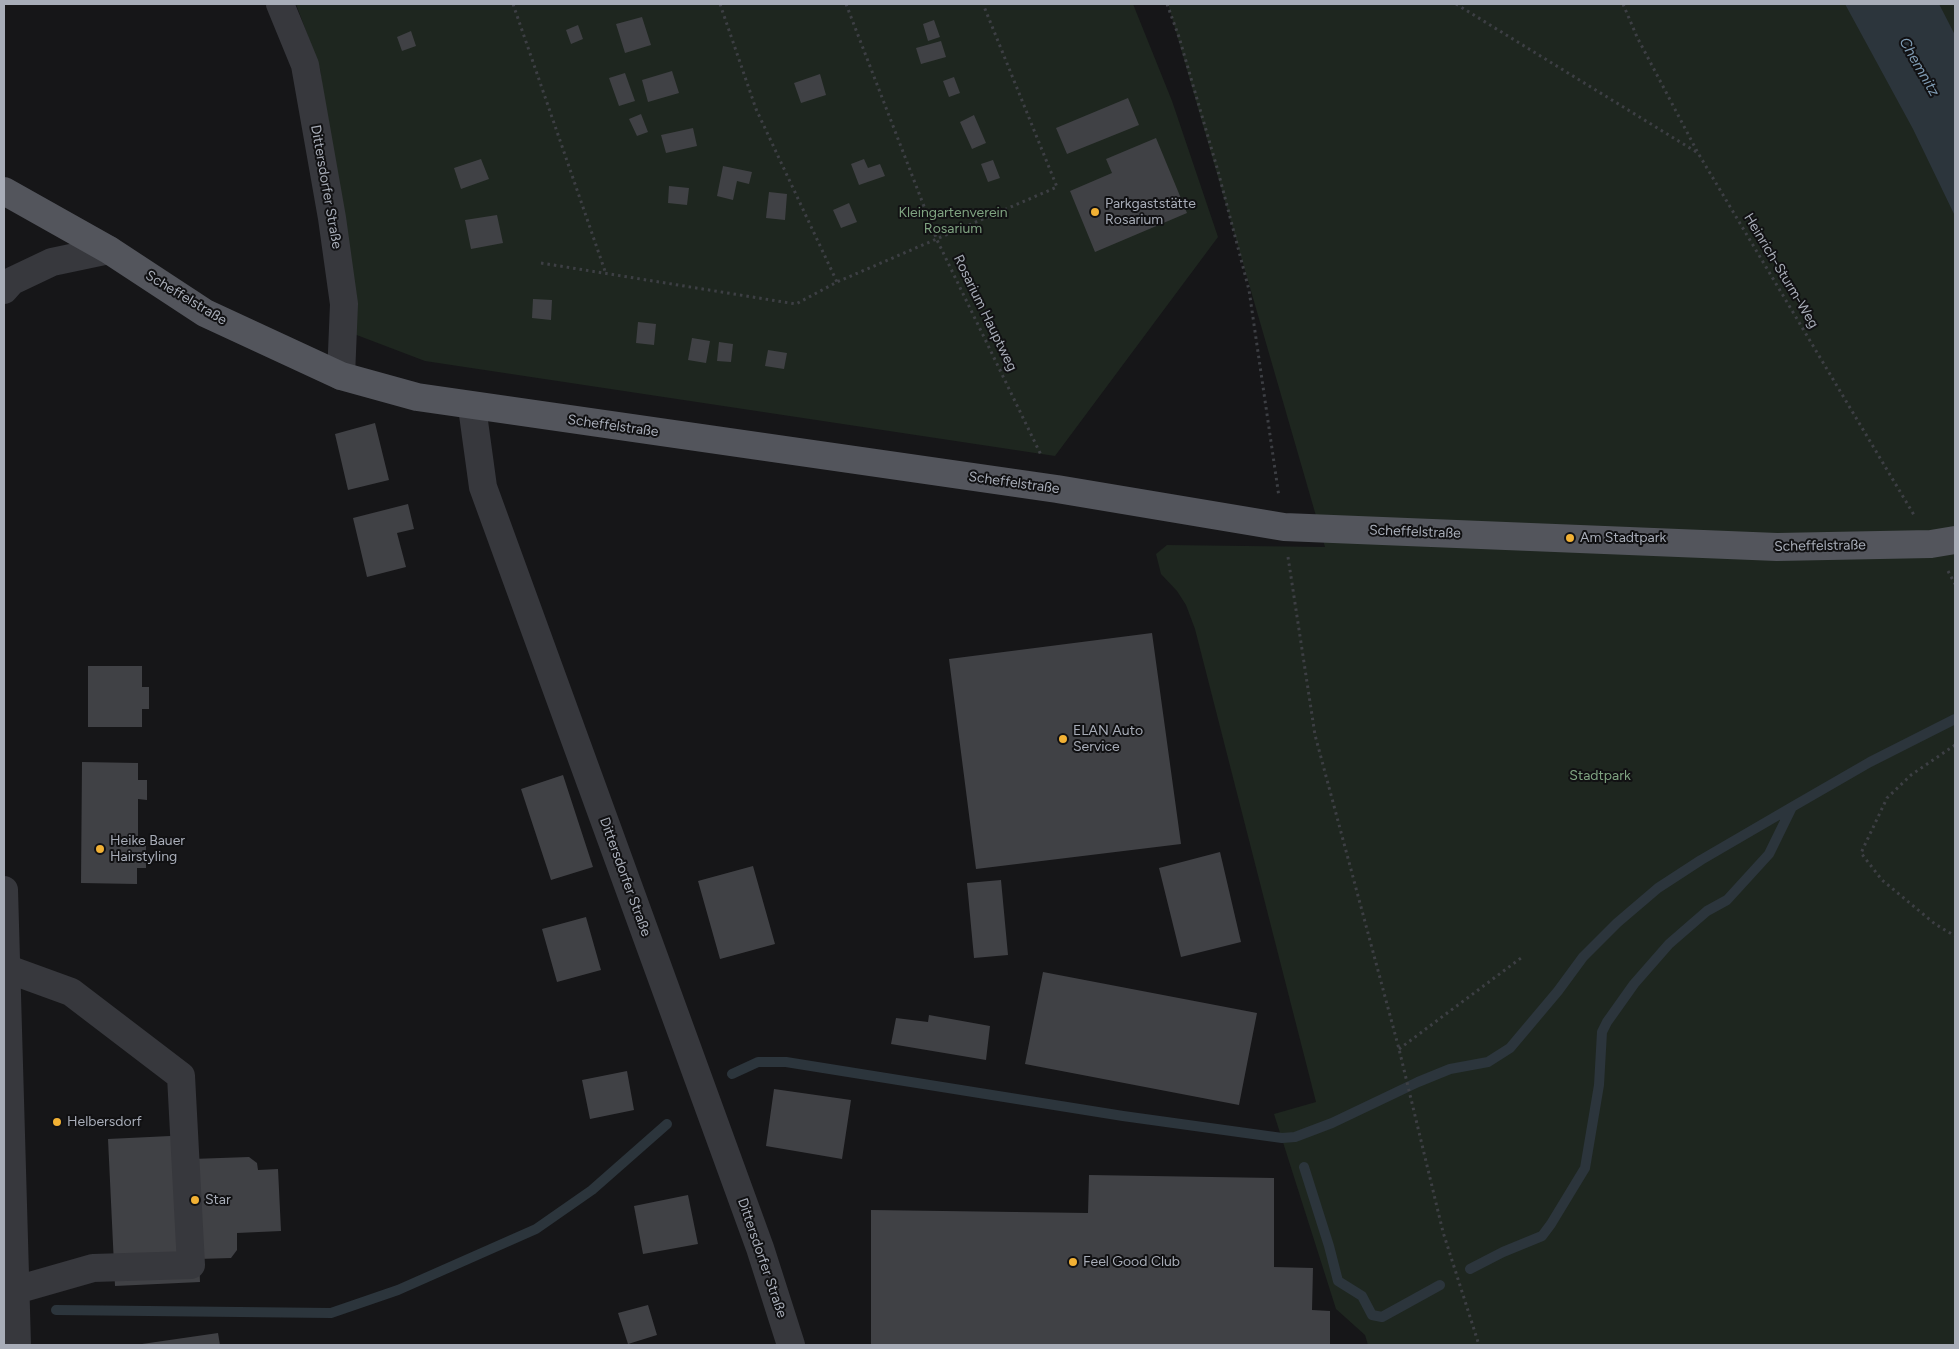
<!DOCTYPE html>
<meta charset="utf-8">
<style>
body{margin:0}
#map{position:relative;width:1959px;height:1349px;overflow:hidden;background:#161618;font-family:Figtree,sans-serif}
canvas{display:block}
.frame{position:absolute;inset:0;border:5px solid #a8adb8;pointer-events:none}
</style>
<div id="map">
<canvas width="1959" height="1349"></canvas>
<div class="frame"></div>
</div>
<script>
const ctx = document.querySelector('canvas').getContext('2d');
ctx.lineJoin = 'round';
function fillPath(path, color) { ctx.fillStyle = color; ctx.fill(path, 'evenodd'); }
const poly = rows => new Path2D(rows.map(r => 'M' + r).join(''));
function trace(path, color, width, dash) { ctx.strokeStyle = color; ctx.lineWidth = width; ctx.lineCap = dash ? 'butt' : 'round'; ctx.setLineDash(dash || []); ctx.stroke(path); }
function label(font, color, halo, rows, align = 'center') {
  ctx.font = font + ' Figtree,sans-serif'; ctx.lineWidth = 4; ctx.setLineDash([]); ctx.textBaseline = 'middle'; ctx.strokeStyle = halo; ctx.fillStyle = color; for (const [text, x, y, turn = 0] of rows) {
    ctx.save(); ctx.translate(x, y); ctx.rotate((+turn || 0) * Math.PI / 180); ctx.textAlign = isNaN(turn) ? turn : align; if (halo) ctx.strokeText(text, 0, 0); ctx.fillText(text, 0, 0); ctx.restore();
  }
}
fillPath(poly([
 [296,4,1133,4,1172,101,1218,237,1055,456,425,361,354,334,320,69],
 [1168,4,1955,4,1955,1345,1368,1345,1365,1335,1336,1309,1274,1114,1316,1102,1195,629,1186,605,1177,591,1161,574,1156,554,1167,545,1325,547]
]), '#1e261f');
fillPath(poly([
 [1845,4,1939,4,1955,35,1955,216,1913,129]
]), '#2c353c');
trace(poly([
 [732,1074,758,1062,786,1062,1123,1116,1282,1138,1295,1137,1332,1123,1418,1082,1450,1069,1488,1062,1510,1048,1558,991,1583,957,1617,923,1658,888,1701,860,1792,807,1870,762,1955,719],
 [1304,1167,1329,1246,1338,1281,1362,1296,1372,1315,1382,1317,1440,1285],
 [1470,1269,1503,1252,1542,1236,1551,1224,1585,1168,1599,1085,1602,1032,1607,1022,1634,984,1669,944,1707,911,1727,900,1769,854,1792,807],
 [56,1310,331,1313,398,1290,536,1229,592,1190,667,1124]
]), '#2c353c', 10);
fillPath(poly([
 [642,17,651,45,625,53,616,24],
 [934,20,940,37,928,41,923,24],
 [578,25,583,39,571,44,566,30],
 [411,31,416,46,402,51,397,37],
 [941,41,946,57,921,64,916,48],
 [672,71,679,93,648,102,642,80],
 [625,73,635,101,619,106,609,78],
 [820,74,826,95,801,103,794,83],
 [954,77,960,93,949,97,943,81],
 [1128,98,1139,125,1067,154,1056,128],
 [641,114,648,132,637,136,629,119],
 [974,115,986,143,972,149,960,122],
 [693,128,697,146,666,153,661,135],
 [1156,138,1187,213,1095,252,1070,191,1112,173,1106,159],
 [481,159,489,179,461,189,454,168],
 [864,159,868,168,880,164,885,176,859,185,851,164],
 [993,160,1000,178,988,182,981,164],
 [723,166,752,172,749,184,737,181,733,200,717,196],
 [669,186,689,188,687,205,668,203],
 [769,192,787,194,785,220,766,218],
 [849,203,857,222,841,228,833,210],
 [497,215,503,243,471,249,465,220],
 [533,299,552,300,551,320,532,318],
 [638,322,656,324,654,345,636,343],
 [692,338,710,341,706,363,688,360],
 [719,342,733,344,731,362,717,361],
 [768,350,787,353,784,369,765,366],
 [375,423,389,480,348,490,335,434],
 [408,504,414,529,397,533,406,567,367,577,353,518],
 [1152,633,1181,844,976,869,949,659],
 [88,666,142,666,142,687,149,687,149,709,142,709,142,727,88,727],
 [82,762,138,763,138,780,147,780,147,800,138,799,138,846,146,846,146,868,137,868,137,884,81,883],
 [563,775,593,867,551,880,521,789],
 [1220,852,1241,942,1181,957,1159,868],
 [753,866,775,944,720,959,698,881],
 [1001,880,1008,955,974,958,967,883],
 [586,917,601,970,557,982,542,929],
 [1043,972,1257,1013,1239,1105,1025,1064],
 [929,1015,990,1026,986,1060,891,1044,896,1018,928,1022],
 [627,1071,634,1110,590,1119,582,1080],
 [774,1089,851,1100,842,1159,766,1146],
 [191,1135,192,1159,249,1157,257,1163,258,1170,278,1169,281,1231,237,1233,237,1250,231,1258,199,1259,200,1282,115,1286,108,1139],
 [1089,1175,1274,1178,1274,1267,1313,1268,1312,1310,1330,1311,1330,1345,871,1345,871,1210,1088,1213],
 [688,1195,698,1244,643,1254,634,1206],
 [648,1305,657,1335,628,1344,618,1313],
 [218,1333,220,1345,142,1345,142,1344]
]), '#404145');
trace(poly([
 [513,4,606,274],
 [720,4,756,109,837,282],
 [846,4,937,240,1042,457],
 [1167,4,1179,37,1218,171,1249,290,1279,497],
 [1456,4,1698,153],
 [1623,4,1637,37,1698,153,1914,515],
 [541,263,796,304,837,282,1057,187,983,4],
 [1288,557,1315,735,1399,1049,1443,1232,1479,1345],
 [1948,571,1955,584],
 [1955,745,1911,775,1887,798,1861,853,1882,880,1935,924,1955,936],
 [1399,1049,1521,958]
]), '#3d3f44', 3, [2.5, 4]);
trace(poly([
 [280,4,305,65,332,218,344,304,341,376],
 [4,290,12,281,52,262,109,250],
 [472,407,483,487,760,1248,791,1345],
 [4,890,17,1345],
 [5,968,71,992,181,1076,191,1265,93,1268,16,1290]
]), '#37383d', 28);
trace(poly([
 [4,191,109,250,205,313,341,376,417,397,1057,489,1284,527,1777,547,1931,544,1955,540]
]), '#53555c', 28);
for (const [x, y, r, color] of [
 [1095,212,5,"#f2b134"],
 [1570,538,5,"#f2b134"],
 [1063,739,5,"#f2b134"],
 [100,849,5,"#f2b134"],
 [57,1122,5,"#f2b134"],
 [195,1200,5,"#f2b134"],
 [1073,1262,5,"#f2b134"]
]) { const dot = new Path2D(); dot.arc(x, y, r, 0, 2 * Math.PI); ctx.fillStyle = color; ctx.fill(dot); trace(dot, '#111113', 2); }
label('14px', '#a8adb8', '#111113', [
 ["Dittersdorfer Straße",326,187,80],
 ["Heinrich-Sturm-Weg",1781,271,59],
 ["Scheffelstraße",186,298,31],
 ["Rosarium Hauptweg",985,313,64],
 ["Scheffelstraße",613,426,8],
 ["Scheffelstraße",1014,483,8],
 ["Scheffelstraße",1415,532,2],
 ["Scheffelstraße",1820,546,-1],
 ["Dittersdorfer Straße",625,877,70],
 ["Dittersdorfer Straße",762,1258,71]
]);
label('14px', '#a8adb8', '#111113', [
 ["Parkgaststätte",1105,204],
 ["Rosarium",1105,220],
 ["Am Stadtpark",1580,538],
 ["ELAN Auto",1073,731],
 ["Service",1073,747],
 ["Heike Bauer",110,841],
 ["Hairstyling",110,857],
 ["Helbersdorf",67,1122],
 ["Star",205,1200],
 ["Feel Good Club",1083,1262]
], 'left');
label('14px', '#7fa381', '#111113', [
 ["Kleingartenverein",953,213],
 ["Rosarium",953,229],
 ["Stadtpark",1600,776]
]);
label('italic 15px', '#7f9bb3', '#111113', [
 ["Chemnitz",1919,67,60]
]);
</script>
